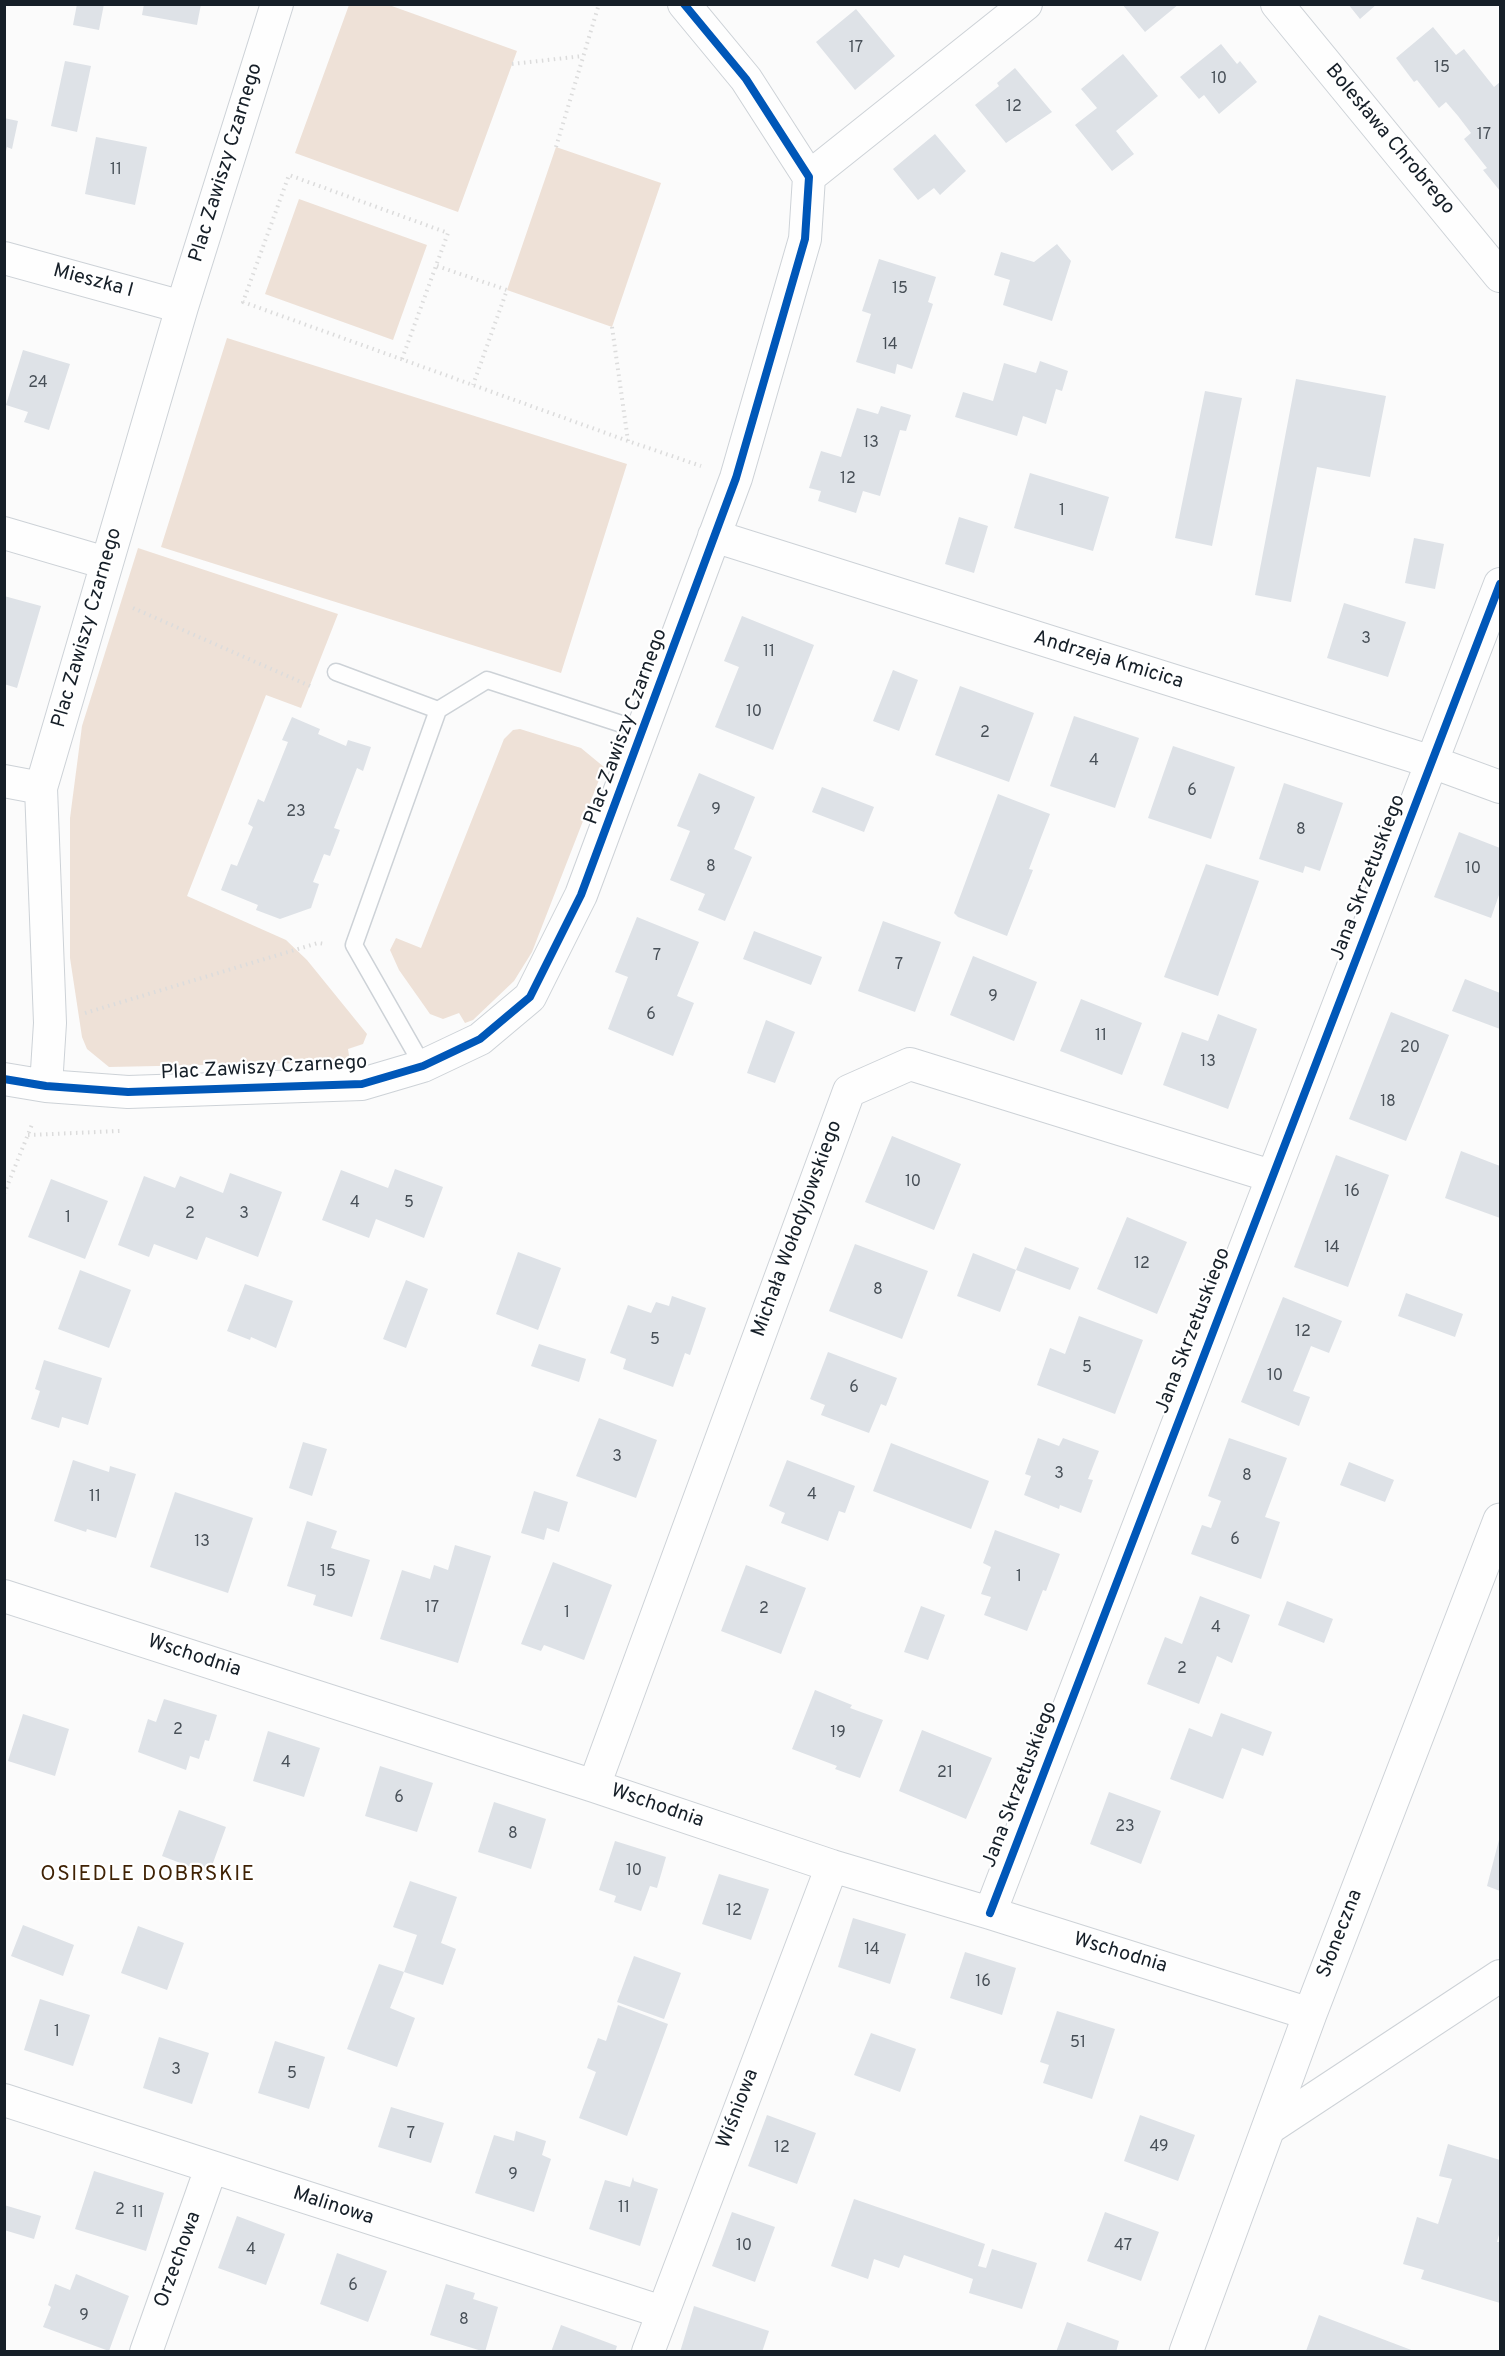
<!DOCTYPE html>
<meta charset="utf-8">
<style>
body{margin:0}
#map{position:relative;width:1505px;height:2356px;overflow:hidden;background:#fbfbfb;font-family:Overpass,sans-serif}
canvas{display:block}
.frame{position:absolute;inset:0;border:6px solid #161f28;pointer-events:none}
</style>
<div id="map">
<canvas width="1505" height="2356"></canvas>
<div class="frame"></div>
</div>
<script>
const ctx = document.querySelector('canvas').getContext('2d');
ctx.lineJoin = 'round';
function fillPath(path, color) { ctx.fillStyle = color; ctx.fill(path, 'evenodd'); }
const poly = rows => new Path2D(rows.map(r => 'M' + r).join(''));
function trace(path, color, width, dash) { ctx.strokeStyle = color; ctx.lineWidth = width; ctx.lineCap = dash ? 'butt' : 'round'; ctx.setLineDash(dash || []); ctx.stroke(path); }
function label(font, color, halo, rows, align = 'center') {
  ctx.font = font + ' Overpass,sans-serif'; ctx.lineWidth = 4.5; ctx.setLineDash([]); ctx.textBaseline = 'middle'; ctx.strokeStyle = halo; ctx.fillStyle = color; for (const [text, x, y, turn = 0] of rows) {
    ctx.save(); ctx.translate(x, y); ctx.rotate((+turn || 0) * Math.PI / 180); ctx.textAlign = isNaN(turn) ? turn : align; if (halo) ctx.strokeText(text, 0, 0); ctx.fillText(text, 0, 0); ctx.restore();
  }
}
fillPath(poly([
 [349,5,389,5,517,51,458,212,295,153],
 [556,147,661,183,612,327,507,290],
 [299,199,427,245,393,340,265,294],
 [227,338,627,464,561,673,161,547],
 [138,548,338,614,301,708,266,695,187,896,286,940,307,960,367,1034,363,1044,348,1049,350,1062,109,1067,87,1049,82,1037,70,958,70,818,82,726],
 [520,729,581,748,604,767,532,952,514,981,473,1020,465,1023,459,1013,443,1019,430,1014,399,970,390,950,396,938,421,948,504,739,513,730]
]), '#eee1d7');
fillPath(poly([
 [77,4,104,4,99,30,73,25],
 [144,4,201,4,197,25,142,15],
 [1122,4,1179,4,1145,32],
 [1348,4,1377,4,1360,19],
 [856,9,895,56,855,90,816,42],
 [1433,27,1456,55,1464,49,1494,87,1500,82,1500,191,1483,170,1487,168,1464,139,1471,133,1458,116,1446,102,1439,108,1417,80,1414,82,1396,58],
 [1221,44,1237,64,1240,61,1257,82,1219,114,1204,95,1199,99,1180,77],
 [1123,54,1158,96,1116,131,1134,154,1112,171,1075,125,1097,108,1081,89],
 [65,61,91,66,77,132,51,126],
 [1015,68,1052,112,1006,143,975,105,999,86,997,83],
 [4,118,18,121,12,149,7,147,5,155],
 [935,134,966,171,940,195,934,188,918,200,893,169],
 [96,137,147,147,135,205,85,194],
 [1057,244,1071,261,1052,321,1003,305,1010,280,994,275,1001,252,1034,262],
 [879,259,936,277,928,302,933,304,912,369,897,364,895,374,856,362,871,314,862,311],
 [23,350,70,364,49,430,24,422,28,412,6,405],
 [1040,361,1068,371,1062,391,1056,389,1046,424,1023,416,1017,436,955,417,963,392,993,401,1004,363,1036,373],
 [1296,379,1386,396,1370,477,1317,467,1291,602,1255,595],
 [1205,391,1242,398,1212,546,1175,538],
 [881,406,911,415,906,431,900,430,880,496,863,491,856,513,818,501,821,491,809,488,821,451,841,457,857,408,878,414],
 [1030,473,1109,497,1093,551,1014,528],
 [959,517,988,526,974,573,945,564],
 [1414,538,1444,544,1435,589,1405,583],
 [4,596,41,606,17,688,4,684],
 [1344,603,1406,622,1388,677,1327,658],
 [742,616,814,645,773,750,715,727,739,667,724,661],
 [893,670,918,680,899,731,873,721],
 [960,686,1034,713,1009,782,935,755],
 [1074,716,1139,738,1115,808,1050,786],
 [292,717,320,729,318,734,346,746,348,740,371,747,363,771,357,768,334,828,340,830,330,856,324,854,313,882,319,884,311,908,280,919,256,910,258,905,221,890,231,864,237,866,253,827,248,824,258,799,264,802,288,742,282,740],
 [1173,746,1235,767,1211,839,1148,818],
 [699,773,755,797,734,849,752,857,725,921,698,910,705,894,670,880,690,831,677,826],
 [1284,783,1343,803,1320,871,1305,866,1303,873,1259,859],
 [822,787,874,807,864,832,812,812],
 [998,794,1050,814,1029,869,1033,870,1007,936,958,917,954,913],
 [1459,832,1500,848,1500,892,1491,918,1434,897],
 [1206,864,1259,881,1218,996,1164,977],
 [637,917,699,942,677,996,694,1003,673,1056,608,1029,628,977,615,972],
 [883,921,941,942,915,1012,858,991],
 [754,931,822,957,811,985,743,959],
 [973,956,1037,982,1014,1041,950,1015],
 [1465,979,1500,993,1500,1029,1452,1011],
 [1081,999,1142,1023,1122,1075,1060,1051],
 [1391,1012,1449,1035,1406,1141,1349,1119],
 [1218,1014,1257,1029,1228,1109,1163,1085,1182,1032,1208,1041],
 [766,1020,795,1032,775,1083,747,1073],
 [892,1136,961,1164,934,1230,865,1202],
 [1461,1151,1500,1166,1500,1218,1445,1198],
 [1336,1155,1389,1175,1348,1287,1294,1267],
 [395,1169,443,1187,424,1238,376,1219,369,1238,322,1220,341,1170,388,1188],
 [230,1173,282,1192,258,1257,206,1237,197,1260,154,1244,149,1257,118,1245,144,1176,175,1188,180,1176,223,1193],
 [51,1179,108,1201,85,1259,28,1237],
 [1127,1217,1187,1242,1157,1314,1097,1289],
 [855,1244,928,1271,902,1339,829,1311],
 [1025,1247,1079,1268,1070,1290,1016,1270],
 [518,1252,561,1268,538,1330,496,1314],
 [973,1253,1016,1270,1000,1312,957,1296],
 [80,1270,131,1290,109,1348,58,1329],
 [406,1280,428,1289,406,1348,383,1339],
 [245,1284,293,1301,276,1348,251,1337,250,1340,227,1331],
 [1406,1293,1463,1314,1455,1337,1398,1316],
 [672,1296,706,1308,690,1355,685,1353,673,1387,623,1369,626,1359,610,1353,628,1305,651,1313,656,1302,669,1306],
 [1283,1297,1342,1321,1329,1353,1311,1346,1293,1391,1310,1397,1299,1426,1241,1402],
 [1079,1316,1143,1340,1115,1414,1037,1385,1050,1348,1065,1354],
 [539,1344,586,1359,579,1382,531,1366],
 [828,1352,897,1378,886,1406,881,1404,869,1433,821,1415,825,1405,810,1399],
 [44,1360,102,1378,88,1425,62,1417,59,1428,31,1419,40,1391,35,1389],
 [599,1418,657,1440,636,1498,576,1476],
 [1038,1438,1059,1446,1063,1438,1099,1451,1088,1479,1093,1480,1081,1513,1060,1505,1059,1509,1024,1495,1031,1476,1025,1474],
 [1229,1438,1287,1458,1265,1517,1280,1522,1261,1579,1191,1554,1202,1525,1211,1528,1221,1501,1208,1496],
 [303,1442,327,1449,312,1496,289,1488],
 [891,1443,989,1481,971,1529,873,1491],
 [73,1460,109,1472,110,1466,136,1474,116,1538,87,1529,86,1532,54,1521],
 [787,1460,855,1486,845,1513,839,1511,828,1541,781,1523,785,1513,769,1506],
 [1349,1462,1394,1480,1385,1502,1340,1485],
 [534,1491,568,1502,559,1532,547,1528,544,1540,521,1533],
 [175,1492,253,1518,228,1593,150,1567],
 [307,1521,337,1531,331,1548,370,1560,352,1617,313,1605,316,1595,287,1586],
 [995,1530,1060,1554,1046,1591,1043,1590,1027,1631,984,1615,991,1597,981,1594,991,1567,983,1563],
 [455,1545,491,1556,458,1663,380,1639,402,1570,430,1579,434,1565,448,1570],
 [553,1562,612,1585,584,1660,544,1645,541,1651,521,1644],
 [746,1565,806,1588,781,1654,721,1631],
 [1200,1596,1250,1615,1232,1663,1217,1656,1199,1704,1147,1684,1165,1637,1182,1644],
 [1287,1601,1333,1619,1324,1643,1278,1625],
 [921,1606,945,1615,928,1660,904,1652],
 [815,1690,852,1705,850,1708,883,1720,860,1778,835,1769,837,1766,792,1749],
 [164,1699,217,1715,209,1741,205,1740,199,1759,190,1756,186,1770,138,1752,148,1719,156,1722],
 [1221,1713,1272,1732,1263,1756,1242,1748,1223,1799,1170,1779,1189,1728,1212,1737],
 [23,1714,69,1729,55,1776,8,1761],
 [922,1730,992,1758,966,1819,899,1791],
 [268,1731,320,1748,304,1797,253,1781],
 [380,1766,433,1783,417,1832,365,1816],
 [1109,1792,1161,1811,1141,1864,1090,1844],
 [494,1802,546,1819,531,1869,478,1852],
 [179,1810,226,1827,209,1874,162,1856],
 [1500,1836,1500,1891,1487,1886],
 [615,1841,666,1857,657,1888,650,1886,641,1911,614,1902,616,1896,599,1890],
 [719,1874,769,1889,751,1940,702,1924],
 [410,1881,457,1897,441,1943,456,1949,443,1985,404,1972,417,1935,393,1927],
 [853,1918,906,1934,890,1984,838,1967],
 [23,1925,74,1945,63,1976,11,1956],
 [138,1926,184,1943,167,1990,121,1973],
 [965,1952,1016,1968,1002,2015,950,1998],
 [634,1956,681,1973,664,2019,617,2002],
 [379,1964,404,1972,390,2008,415,2018,397,2067,347,2049],
 [40,1999,90,2015,73,2066,24,2050],
 [618,2005,668,2024,627,2136,579,2118,596,2072,587,2068,598,2038,606,2041],
 [1057,2011,1115,2029,1092,2099,1043,2083,1049,2065,1040,2062],
 [871,2033,916,2049,900,2092,854,2075],
 [159,2037,209,2053,192,2104,143,2088],
 [275,2041,325,2057,309,2109,258,2093],
 [391,2107,444,2123,431,2163,378,2147],
 [767,2115,816,2133,797,2184,748,2166],
 [1140,2115,1195,2135,1178,2181,1124,2161],
 [516,2131,546,2141,542,2155,551,2159,534,2212,475,2193,494,2135,514,2141],
 [1448,2144,1500,2160,1500,2231,1497,2242,1500,2242,1500,2303,1421,2279,1424,2270,1403,2264,1417,2217,1438,2224,1452,2179,1439,2176],
 [94,2171,164,2193,146,2251,75,2229],
 [633,2177,634,2181,658,2189,640,2246,589,2229,605,2180,630,2187],
 [854,2199,985,2244,978,2266,986,2268,992,2249,1037,2263,1022,2309,969,2293,973,2279,904,2255,899,2268,874,2259,868,2279,831,2266],
 [4,2205,41,2216,34,2239,4,2230],
 [732,2212,775,2227,755,2282,712,2266],
 [1105,2212,1159,2232,1141,2281,1087,2261],
 [237,2216,285,2234,266,2285,218,2268],
 [337,2253,387,2271,368,2322,320,2304],
 [76,2274,129,2296,109,2351,43,2327,51,2307,48,2305,55,2284,70,2290],
 [446,2284,475,2293,473,2299,498,2307,485,2352,430,2335],
 [694,2306,769,2331,762,2352,680,2352],
 [1319,2315,1414,2351,1414,2352,1306,2351],
 [1067,2322,1119,2341,1116,2352,1056,2352],
 [561,2325,617,2346,615,2352,551,2352]
]), '#dee2e7');
const lane = poly([
 [336,672,438,710],
 [423,1066,354,945,438,710,487,680,643,731]
]);
const street = poly([
 [1277,4,1500,276],
 [809,177,1026,4],
 [4,258,182,307],
 [4,533,106,563],
 [714,536,1432,762,1500,787],
 [4,781,41,788],
 [4,1079,46,1086,128,1092,362,1084,423,1066,480,1039,530,997,581,895,736,478,805,239,809,177,746,79,684,4],
 [46,1086,50,1023,41,788,182,307,277,4],
 [4,1596,594,1786,832,1866,990,1913,1310,2014],
 [594,1786,849,1091,910,1064,1271,1176],
 [990,1913,1500,584],
 [4,2100,662,2312],
 [1268,2129,1500,1976],
 [146,2352,211,2168],
 [648,2352,832,1866]
]);
const secondary = poly([
 [1186,2352,1310,2014,1500,1520]
]);
trace(lane, '#cdd2d7', 19);
trace(street, '#cdd2d7', 34);
trace(secondary, '#cdd2d7', 35);
trace(poly([
 [512,64,583,56],
 [556,147,599,4],
 [437,266,507,290,473,385],
 [612,327,628,441],
 [402,359,448,233,289,175,243,302,628,441,701,466],
 [133,608,310,686],
 [85,1013,318,943,325,944],
 [28,1135,120,1131],
 [4,1194,33,1122]
]), '#dcdcdc', 4, [1.5, 4.5]);
trace(lane, '#fefefe', 16);
trace(street, '#fefefe', 32);
trace(secondary, '#fefefe', 33);
trace(poly([
 [4,1079,46,1086,128,1092,362,1084,423,1066,480,1039,530,997,581,895,736,478,805,239,809,177,746,79,684,4],
 [990,1913,1500,584]
]), '#0057b8', 8);
label('16px', '#485058', null, [
 ["17",856,49],
 ["15",1442,69],
 ["10",1219,80],
 ["12",1014,108],
 ["17",1484,136],
 ["11",116,171],
 ["15",900,290],
 ["14",890,346],
 ["24",38,384],
 ["13",871,444],
 ["12",848,480],
 ["1",1062,512],
 ["3",1366,640],
 ["11",769,653],
 ["10",754,713],
 ["2",985,734],
 ["4",1094,762],
 ["6",1192,792],
 ["9",716,811],
 ["23",296,813],
 ["8",1301,831],
 ["8",711,868],
 ["10",1473,870],
 ["7",657,957],
 ["7",899,966],
 ["9",993,998],
 ["6",651,1016],
 ["11",1101,1037],
 ["20",1410,1049],
 ["13",1208,1063],
 ["18",1388,1103],
 ["10",913,1183],
 ["16",1352,1193],
 ["4",355,1204],
 ["5",409,1204],
 ["2",190,1215],
 ["3",244,1215],
 ["1",68,1219],
 ["14",1332,1249],
 ["12",1142,1265],
 ["8",878,1291],
 ["12",1303,1333],
 ["5",655,1341],
 ["5",1087,1369],
 ["10",1275,1377],
 ["6",854,1389],
 ["3",617,1458],
 ["3",1059,1475],
 ["8",1247,1477],
 ["4",812,1496],
 ["11",95,1498],
 ["6",1235,1541],
 ["13",202,1543],
 ["15",328,1573],
 ["1",1019,1578],
 ["17",432,1609],
 ["2",764,1610],
 ["1",567,1614],
 ["4",1216,1629],
 ["2",1182,1670],
 ["2",178,1731],
 ["19",838,1734],
 ["4",286,1764],
 ["21",945,1774],
 ["6",399,1799],
 ["23",1125,1828],
 ["8",513,1835],
 ["10",634,1872],
 ["12",734,1912],
 ["14",872,1951],
 ["16",983,1983],
 ["1",57,2033],
 ["51",1078,2044],
 ["3",176,2071],
 ["5",292,2075],
 ["7",411,2135],
 ["49",1159,2148],
 ["12",782,2149],
 ["9",513,2176],
 ["11",624,2209],
 ["2",120,2211],
 ["11",138,2214],
 ["10",744,2247],
 ["47",1123,2247],
 ["4",251,2251],
 ["6",353,2287],
 ["9",84,2317],
 ["8",464,2321]
]);
label('20px', '#161f28', '#fff', [
 ["Bolesława Chrobrego",1389,140,50],
 ["Plac Zawiszy Czarnego",227,163,-73],
 ["Mieszka I",93,282,15],
 ["Plac Zawiszy Czarnego",88,628,-74],
 ["Andrzeja Kmicica",1108,661,17],
 ["Plac Zawiszy Czarnego",627,727,-70],
 ["Jana Skrzetuskiego",1369,878,-69],
 ["Plac Zawiszy Czarnego",264,1069,-3],
 ["Michała Wołodyjowskiego",798,1229,-70],
 ["Jana Skrzetuskiego",1194,1331,-69],
 ["Wschodnia",194,1657,18],
 ["Jana Skrzetuskiego",1021,1785,-69],
 ["Wschodnia",657,1807,19],
 ["Słoneczna",1341,1934,-69],
 ["Wschodnia",1120,1954,17],
 ["Wiśniowa",739,2109,-69],
 ["Malinowa",333,2207,18],
 ["Orzechowa",179,2260,-70]
]);
ctx.letterSpacing = '1.5px';
label('21px', '#3f2205', '#fff', [
 ["OSIEDLE DOBRSKIE",148,1876]
]);
ctx.letterSpacing = '0px';
</script>
